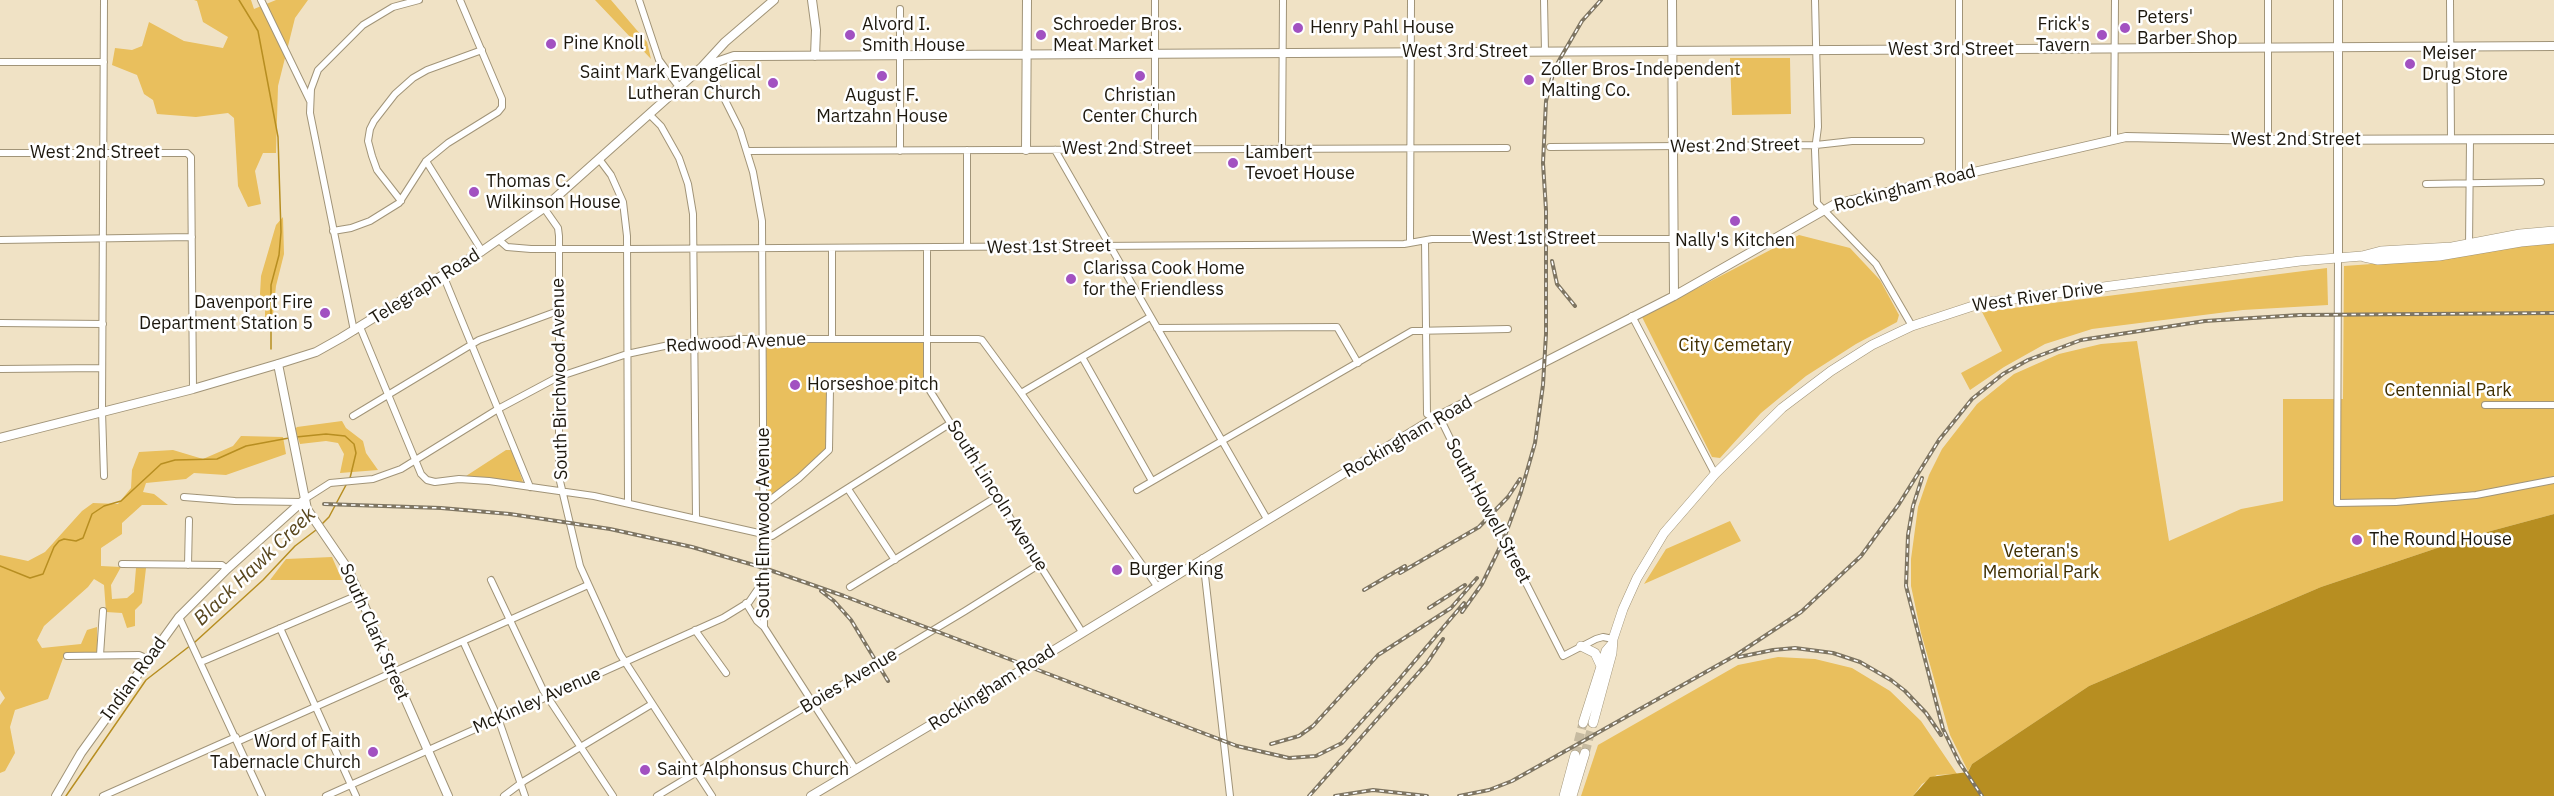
<!DOCTYPE html>
<style>
body{margin:0}
canvas{display:block;background:#f0e2c5}
</style>
<canvas width="2554" height="796"></canvas>
<script>
const ctx = document.querySelector('canvas').getContext('2d');
ctx.lineJoin = 'round';
function fillPath(path, color) { ctx.fillStyle = color; ctx.fill(path, 'evenodd'); }
const poly = rows => new Path2D(rows.map(r => 'M' + r).join(''));
function trace(path, color, width, dash) { ctx.strokeStyle = color; ctx.lineWidth = width; ctx.lineCap = dash ? 'butt' : 'round'; ctx.setLineDash(dash || []); ctx.stroke(path); }
function label(font, color, halo, rows, align = 'center') {
  ctx.font = font + ' "IBM Plex Sans",sans-serif'; ctx.lineWidth = 5; ctx.setLineDash([]); ctx.textBaseline = 'middle'; ctx.strokeStyle = halo; ctx.fillStyle = color; for (const [text, x, y, turn = 0] of rows) {
    ctx.save(); ctx.translate(x, y); ctx.rotate((+turn || 0) * Math.PI / 180); ctx.textAlign = isNaN(turn) ? turn : align; if (halo) ctx.strokeText(text, 0, 0); ctx.fillText(text, 0, 0); ctx.restore();
  }
}
fillPath(poly([
 [194,0,251,0,254,9,276,0,308,0,295,18,278,86,276,153,263,153,255,171,261,204,248,207,238,186,234,118,228,113,196,117,157,114,153,100,144,94,137,75,112,65,115,48,132,50,142,46,149,22,184,41,223,48,228,37,203,22,197,1],
 [595,0,611,0,647,42,651,59],
 [1730,58,1790,58,1791,114,1732,115],
 [283,217,284,254,276,286,272,324,265,326,265,309,260,294,261,276,276,225],
 [1799,235,1850,248,1880,280,1899,315,1897,322,1856,344,1806,376,1761,413,1720,458,1712,457,1642,317],
 [2554,242,2554,514,2476,535,2321,587,2089,686,1972,764,1968,771,1950,735,1921,633,1911,586,1911,559,1918,507,1929,475,1942,449,1977,404,2014,374,2059,354,2101,344,2137,341,2169,541,2241,509,2283,501,2283,399,2343,399,2344,266,2428,260,2514,246],
 [2327,268,2328,305,2243,310,2092,329,2045,344,2004,367,1970,390,1961,373,2002,351,1982,312],
 [766,341,923,341,923,380,830,381,826,386,827,449,771,498,768,497],
 [342,421,346,428,363,441,366,453,378,470,340,473,344,454,338,443,326,441,300,444,295,429,297,427],
 [241,436,283,437,286,454,226,475,194,473,186,479,146,483,143,492,154,494,168,505,142,505,122,523,122,534,101,548,101,566,121,567,111,585,112,599,127,598,134,592,136,568,146,568,142,603,135,610,135,626,127,628,122,613,106,612,104,585,94,579,88,587,44,626,37,640,42,648,81,644,87,630,97,627,97,653,65,653,48,699,15,710,10,727,15,753,5,771,0,773,0,705,5,698,0,690,0,555,28,561,45,552,82,511,93,503,118,504,131,488,132,470,139,452,173,450,203,459,233,446],
 [506,450,512,450,523,482,466,476],
 [1730,521,1741,541,1644,584,1666,549],
 [332,557,342,580,270,580,286,559],
 [1778,657,1815,659,1852,668,1890,691,1921,721,1957,774,1937,775,1922,784,1913,796,1581,796,1598,745,1738,665]
]), '#e9bf5d');
fillPath(poly([
 [2554,514,2554,796,1913,796,1930,777,1968,772,1972,764,2089,686,2321,587,2476,535]
]), '#b78e21');
trace(poly([
 [239,0,258,31,278,137,281,232,279,255,271,285,271,349],
 [296,437,326,434,345,436,354,444,356,453,350,478],
 [322,524,329,517,346,485],
 [0,566,30,578,43,574,54,547,59,541,64,539,76,541,83,538,92,514,104,506,121,501,161,464,175,460,217,459,246,446,289,438],
 [195,642,263,580,295,546,316,530],
 [66,796,146,680,191,645]
]), '#b78e21', 1.5);
trace(poly([
 [1585,753,1593,723],
 [1575,755,1583,723]
]), '#c6baa0', 9, [9, 4.5]);
const street = poly([
 [104,0,102,411,104,476],
 [261,0,310,101],
 [639,0,659,60,679,87],
 [1544,0,1545,52],
 [1815,0,1818,127,1815,150,1817,203,1876,264,1912,326],
 [2450,0,2451,140],
 [900,9,900,151],
 [0,62,104,62],
 [702,67,722,94,740,130,753,172,762,221,764,627,856,770],
 [649,114,661,126,679,158,688,184,693,214,696,517],
 [2114,138,2115,0],
 [2268,140,2268,0],
 [1550,147,1816,145,1852,141,1921,141],
 [1282,148,1283,0],
 [1155,149,1155,0],
 [967,150,967,247],
 [1055,150,1267,519],
 [747,151,1507,148],
 [0,153,187,153,191,157,193,389],
 [599,159,611,175,623,202,627,236,628,502],
 [426,161,482,251],
 [1959,174,1959,0],
 [2426,184,2541,182],
 [401,201,377,170,372,156,368,141,370,129,374,121,395,94,413,78,427,70,482,50],
 [544,208,558,228,559,236,559,477,580,566,620,654,712,796],
 [333,231,351,228,370,221,399,203,426,161,448,143,498,112,502,107,502,99,460,0],
 [0,240,192,237],
 [499,240,507,247,531,249,627,249,1404,244,1432,239,1672,239],
 [1425,241,1427,414,1443,424,1489,518,1527,585,1563,656,1596,639,1603,637,1613,639],
 [1410,242,1411,0],
 [2469,247,2470,140],
 [832,248,832,338],
 [927,248,927,386,1082,632],
 [2338,258,2337,503,2396,502,2476,495,2554,480],
 [443,275,530,487],
 [1632,316,1715,474],
 [0,323,103,324],
 [360,327,421,474,427,480,435,482,459,479,489,481,594,496,772,536,951,423],
 [1157,328,1337,327,1358,363],
 [354,331,310,113,311,89,318,70,363,25,393,7,419,0],
 [1082,357,1152,481],
 [0,369,102,368],
 [1021,393,1150,317],
 [2485,405,2554,405],
 [353,416,479,340,558,311],
 [848,489,895,560],
 [1137,490,1412,331,1508,329],
 [184,497,235,501,301,502],
 [305,499,330,483,373,479,401,469,498,409,558,377,627,354,669,345,740,339,978,339,982,340,1021,393,1157,586],
 [763,503,769,501,799,478,829,450,830,389,833,385,927,386],
 [1203,558,1230,796],
 [122,564,222,565,227,569],
 [188,565,189,520],
 [491,580,543,690,613,796],
 [850,587,998,496],
 [746,603,757,621,764,627],
 [179,617,262,796],
 [280,628,356,796],
 [695,630,726,673],
 [463,641,498,718,525,796],
 [100,655,103,611],
 [67,656,139,655,148,659],
 [201,662,358,595],
 [239,741,588,585],
 [103,796,236,737],
 [326,796,723,618,749,602,762,583],
 [504,796,524,781,652,704],
 [657,796,965,611,1040,564]
]);
const secondary = poly([
 [812,0,816,30,815,56],
 [1672,0,1674,296],
 [702,67,734,56,755,56,2554,46],
 [1026,150,1027,0],
 [2338,258,2338,0],
 [278,364,307,509,348,569,448,796],
 [0,438,193,389,278,364,316,352,341,338,482,251,544,208,702,67,725,42,774,0],
 [56,796,81,753,179,617,227,569,305,499],
 [811,796,964,705,1433,419,1674,296,1835,204,2126,137,2268,140,2554,139]
]);
const primary = poly([
 [2364,257,2378,260,2439,256,2521,242,2554,239],
 [1581,646,1595,653,1601,666],
 [1583,723,1606,651,1612,644],
 [1593,723,1612,653,1613,639,1623,609,1637,578,1664,533,1715,474,1782,408,1831,371,1872,345,1912,326,1982,303,2300,261,2362,256,2381,251,2452,247,2520,234,2554,231],
 [1564,796,1575,755],
 [1572,796,1585,753]
]);
trace(street, '#a19478', 8);
trace(secondary, '#a19478', 10);
trace(primary, '#a19478', 10);
trace(street, '#fff', 6);
trace(secondary, '#fff', 8);
trace(primary, '#fff', 9);
const rail = poly([
 [1552,261,1557,284,1575,306],
 [1922,478,1913,506,1908,535,1906,586,1943,729,1959,762,1982,796],
 [324,504,441,508,510,514,610,529,692,547,764,568,844,596,1237,746,1289,758,1316,756,1342,743,1396,683,1464,603],
 [1400,573,1479,527,1508,497,1520,479],
 [1364,590,1405,566],
 [821,591,834,601,851,620,888,681],
 [1429,608,1465,585],
 [1462,612,1482,584,1503,541,1521,492,1535,443,1543,385,1546,334,1546,210,1543,163,1546,101,1554,70,1561,57,1582,21,1601,0],
 [1739,657,1773,650,1795,648,1833,653,1860,662,1891,680,1905,691,1926,713,1941,735],
 [1271,744,1299,736,1313,726,1378,655,1451,608,1477,578],
 [1309,796,1427,663,1443,639],
 [1335,796,1373,790,1427,796],
 [1459,796,1489,790,1512,781,1736,655,1801,612,1861,556,1899,504,1939,440,1972,399,2003,374,2028,360,2081,340,2205,321,2300,315,2554,313]
]);
trace(rail, '#7e7562', 4);
trace(rail, '#fff', 1.5, [4.5]);
for (const [x, y, r, color] of [
 [1298,28,6,"#a251c1"],
 [2125,28,6,"#a251c1"],
 [850,35,6,"#a251c1"],
 [1041,35,6,"#a251c1"],
 [2102,35,6,"#a251c1"],
 [551,44,6,"#a251c1"],
 [2410,64,6,"#a251c1"],
 [882,76,6,"#a251c1"],
 [1140,76,6,"#a251c1"],
 [1529,80,6,"#a251c1"],
 [773,83,6,"#a251c1"],
 [1233,163,6,"#a251c1"],
 [474,192,6,"#a251c1"],
 [1735,221,6,"#a251c1"],
 [1071,279,6,"#a251c1"],
 [325,313,6,"#a251c1"],
 [795,385,6,"#a251c1"],
 [2357,540,6,"#a251c1"],
 [1117,570,6,"#a251c1"],
 [373,752,6,"#a251c1"],
 [645,770,6,"#a251c1"]
]) { const dot = new Path2D(); dot.arc(x, y, r, 0, 2 * Math.PI); ctx.fillStyle = color; ctx.fill(dot); trace(dot, '#fff', 2); }
label('18px', '#1d180e', '#fff', [
 ["Peters'",2137,18],
 ["Barber Shop",2137,39],
 ["Alvord I.",862,25],
 ["Smith House",862,46],
 ["Schroeder Bros.",1053,25],
 ["Meat Market",1053,46],
 ["Frick's",2090,25,"right"],
 ["Tavern",2090,46,"right"],
 ["Henry Pahl House",1310,28],
 ["Pine Knoll",563,44],
 ["Meiser",2422,54],
 ["Drug Store",2422,75],
 ["Zoller Bros-Independent",1541,70],
 ["Malting Co.",1541,91],
 ["Saint Mark Evangelical",761,73,"right"],
 ["Lutheran Church",761,94,"right"],
 ["August F.",882,96,"center"],
 ["Martzahn House",882,117,"center"],
 ["Christian",1140,96,"center"],
 ["Center Church",1140,117,"center"],
 ["Lambert",1245,153],
 ["Tevoet House",1245,174],
 ["Thomas C.",486,182],
 ["Wilkinson House",486,203],
 ["Nally's Kitchen",1735,241,"center"],
 ["Clarissa Cook Home",1083,269],
 ["for the Friendless",1083,290],
 ["Davenport Fire",313,303,"right"],
 ["Department Station 5",313,324,"right"],
 ["Horseshoe pitch",807,385],
 ["The Round House",2369,540],
 ["Burger King",1129,570],
 ["Word of Faith",361,742,"right"],
 ["Tabernacle Church",361,763,"right"],
 ["Saint Alphonsus Church",657,770]
], 'left');
label('18px', '#1d180e', '#fff', [
 ["West 3rd Street",1951,50],
 ["West 3rd Street",1465,52],
 ["West 2nd Street",2296,140],
 ["West 2nd Street",1735,146,-1],
 ["West 2nd Street",1127,149],
 ["West 2nd Street",95,153],
 ["Rockingham Road",1905,189,-14],
 ["West 1st Street",1534,239],
 ["West 1st Street",1049,247,-1],
 ["Telegraph Road",425,287,-32],
 ["West River Drive",2038,297,-8],
 ["Redwood Avenue",736,343,-3],
 ["South Birchwood Avenue",560,379,-91],
 ["Rockingham Road",1408,437,-30],
 ["South Lincoln Avenue",997,496,58],
 ["South Howell Street",1488,511,62],
 ["South Elmwood Avenue",764,523,-90],
 ["South Clark Street",374,632,66],
 ["Indian Road",134,679,-54],
 ["Boies Avenue",849,681,-31],
 ["Rockingham Road",992,688,-32],
 ["McKinley Avenue",537,701,-24]
]);
label('18px', '#402f02', '#fff', [
 ["City Cemetary",1735,346],
 ["Centennial Park",2448,391],
 ["Veteran's",2041,552],
 ["Memorial Park",2041,573]
]);
label('italic 20px', '#58461d', '#fff', [
 ["Black Hawk Creek",255,567,-44]
]);
</script>
